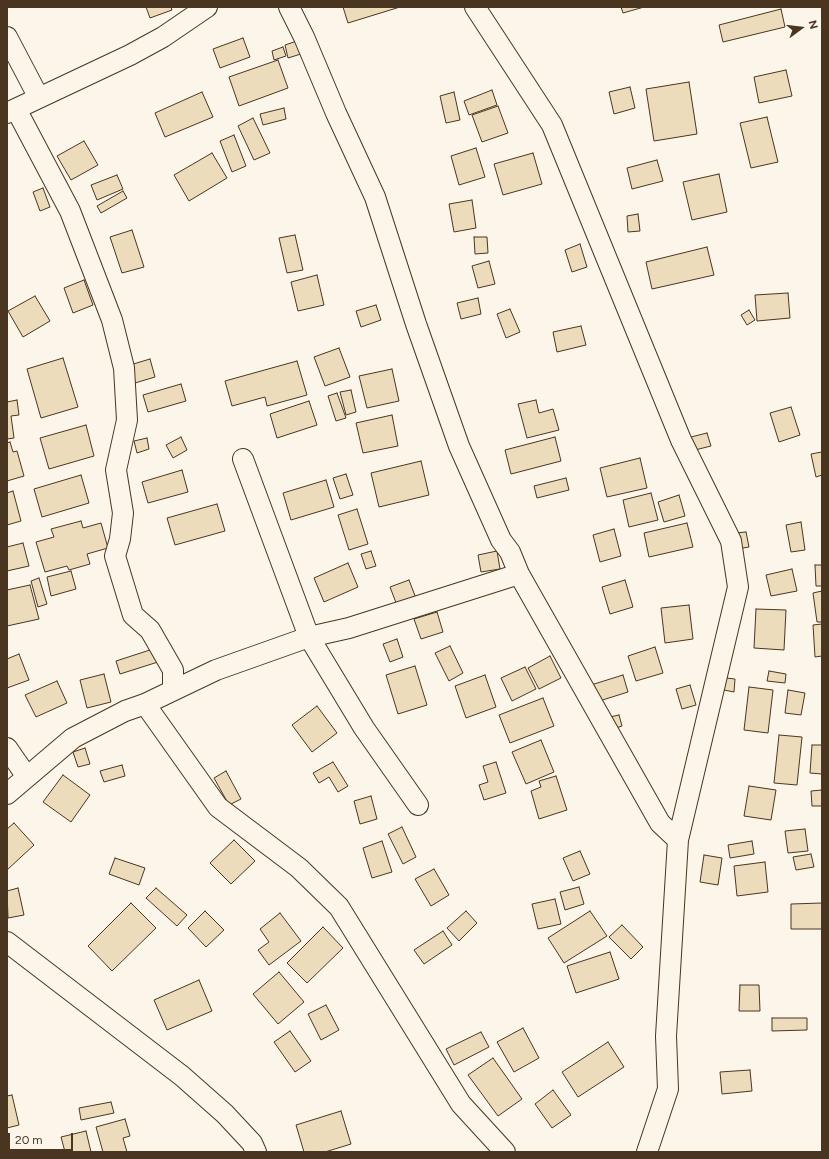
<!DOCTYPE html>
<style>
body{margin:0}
#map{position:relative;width:829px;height:1159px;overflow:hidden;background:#fbf6e9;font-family:Figtree,sans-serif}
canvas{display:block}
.frame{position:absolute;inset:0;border:8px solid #4a3520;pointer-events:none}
.north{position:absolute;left:781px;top:8px;width:40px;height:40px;-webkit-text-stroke:3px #fbf6e9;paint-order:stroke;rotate:75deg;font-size:11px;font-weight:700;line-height:16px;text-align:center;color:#4a3520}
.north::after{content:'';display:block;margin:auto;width:14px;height:18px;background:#4a3520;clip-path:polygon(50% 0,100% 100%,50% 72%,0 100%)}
.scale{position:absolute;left:8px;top:1133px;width:65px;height:18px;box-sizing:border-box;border:2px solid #4a3520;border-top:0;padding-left:5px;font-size:12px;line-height:14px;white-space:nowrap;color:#4a3520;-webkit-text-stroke:3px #fbf6e9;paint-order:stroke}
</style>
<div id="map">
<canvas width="829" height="1159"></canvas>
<div class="frame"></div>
<div class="north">N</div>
<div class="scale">20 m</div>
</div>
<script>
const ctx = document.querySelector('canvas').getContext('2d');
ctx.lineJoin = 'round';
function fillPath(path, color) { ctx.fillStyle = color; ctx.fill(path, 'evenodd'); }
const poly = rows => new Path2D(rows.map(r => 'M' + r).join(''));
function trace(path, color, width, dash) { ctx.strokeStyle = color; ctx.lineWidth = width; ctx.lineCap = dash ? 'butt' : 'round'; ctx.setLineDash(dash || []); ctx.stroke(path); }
const building = poly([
 [146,7,171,7,172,10,150,18,146,7],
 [343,7,400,7,348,23,343,7],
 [621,7,644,7,623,13,621,7],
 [781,9,785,27,723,42,719,25,781,9],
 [243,38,250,57,220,68,213,49,243,38],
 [300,40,304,53,288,58,285,45,300,40],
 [283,47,286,56,274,60,272,51,283,47],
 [278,60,288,88,239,106,229,77,278,60],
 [786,70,792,96,759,103,754,77,786,70],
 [689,82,697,134,654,141,646,89,689,82],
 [630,87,635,108,614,114,609,92,630,87],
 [492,90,497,105,469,115,464,101,492,90],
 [202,92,213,117,165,137,155,113,202,92],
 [454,92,460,120,446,123,440,96,454,92],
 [498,106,508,133,482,142,472,115,498,106],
 [284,108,286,119,263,125,260,114,284,108],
 [767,117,778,162,751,168,740,123,767,117],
 [253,118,270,153,254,160,238,126,253,118],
 [234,135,246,166,232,172,220,141,234,135],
 [84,141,98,165,71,180,57,156,84,141],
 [476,148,485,177,459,185,451,156,476,148],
 [212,153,227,178,189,201,174,175,212,153],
 [533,153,542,184,503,195,494,164,533,153],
 [657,160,663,181,632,189,627,168,657,160],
 [719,174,727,212,692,220,683,182,719,174],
 [117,175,123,189,97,200,91,185,117,175],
 [43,188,50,207,40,211,33,192,43,188],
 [123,191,127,198,101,213,97,206,123,191],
 [472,200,476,228,454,232,449,204,472,200],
 [638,214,640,231,628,232,627,216,638,214],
 [132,230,144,267,122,273,110,237,132,230],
 [295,235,303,270,287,273,279,238,295,235],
 [474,237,487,237,488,253,475,254,474,237],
 [580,244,587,267,572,272,565,250,580,244],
 [707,247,714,275,652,289,646,262,707,247],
 [489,261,495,284,478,288,472,266,489,261],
 [317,275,324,305,298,311,291,282,317,275],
 [84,280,93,305,73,313,64,288,84,280],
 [788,293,790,318,757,321,755,295,788,293],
 [35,296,50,321,23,337,8,311,35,296],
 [478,298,481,314,461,319,457,303,478,298],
 [376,305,381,320,361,327,356,311,376,305],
 [510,309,520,332,506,338,497,314,510,309],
 [749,310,755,320,747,325,741,315,749,310],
 [581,326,586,345,557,352,553,332,581,326],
 [339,348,350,377,325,386,314,357,339,348],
 [63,358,78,407,41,418,27,369,63,358],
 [150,359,155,377,135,383,130,365,150,359],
 [297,361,307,395,267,406,265,397,232,406,225,381,297,361],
 [392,369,399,401,367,408,359,376,392,369],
 [181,384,186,401,148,412,143,395,181,384],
 [351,390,356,412,346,415,340,392,351,390],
 [337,393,346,418,336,421,328,396,337,393],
 [17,400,19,415,11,416,14,438,7,439,7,402,17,400],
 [536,400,539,413,553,409,559,430,527,438,518,404,536,400],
 [309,401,317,425,277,438,270,414,309,401],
 [791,407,800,435,779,442,770,413,791,407],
 [392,415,398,446,363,453,356,423,392,415],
 [86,425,94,456,49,469,40,438,86,425],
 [707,433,711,446,691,451,687,438,707,433],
 [181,437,187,450,173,458,166,445,181,437],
 [555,437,561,461,511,474,505,450,555,437],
 [147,438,149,449,137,453,134,441,147,438],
 [10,442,13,452,17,451,24,476,7,481,7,443,10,442],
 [822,452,822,475,816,477,811,454,822,452],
 [640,458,647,488,607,497,600,468,640,458],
 [421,461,429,495,379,507,371,473,421,461],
 [182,470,188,492,148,503,142,482,182,470],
 [346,474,353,495,340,499,333,478,346,474],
 [81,475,89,503,42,517,34,489,81,475],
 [566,478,569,490,537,498,534,486,566,478],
 [326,480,334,507,291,520,283,493,326,480],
 [13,491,21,521,7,525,7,493,13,491],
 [651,493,658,520,629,527,623,500,651,493],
 [679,495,685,516,664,522,658,502,679,495],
 [217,504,225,531,175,545,167,518,217,504],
 [357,509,368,544,349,550,338,515,357,509],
 [81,521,83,528,101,523,108,548,87,554,90,564,69,570,67,566,45,572,36,542,54,537,51,529,81,521],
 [801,522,805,550,791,552,786,525,801,522],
 [687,523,693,547,649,557,644,533,687,523],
 [614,529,621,556,600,562,593,535,614,529],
 [746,532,749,547,737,549,735,533,746,532],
 [23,543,29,566,7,571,7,547,23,543],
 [371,551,376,566,366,569,361,554,371,551],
 [497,551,500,569,481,572,478,555,497,551],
 [348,563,358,587,324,602,314,578,348,563],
 [815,565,822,565,822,586,816,586,815,565],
 [792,569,797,591,771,596,766,575,792,569],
 [71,571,76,589,51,596,47,577,71,571],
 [39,578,47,604,38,607,31,581,39,578],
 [409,580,417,601,398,608,390,587,409,580],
 [625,580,633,607,610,614,602,587,625,580],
 [30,585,39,619,7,626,7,590,30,585],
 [822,591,822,622,817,622,813,593,822,591],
 [689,605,693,639,665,643,661,608,689,605],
 [756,609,786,610,784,650,754,648,756,609],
 [437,612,443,632,421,639,414,619,437,612],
 [822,624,822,656,815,657,813,625,822,624],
 [397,639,403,657,390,662,383,644,397,639],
 [450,646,463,673,449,681,435,653,450,646],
 [655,647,663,673,636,681,628,656,655,647],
 [153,649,158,662,120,674,116,661,153,649],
 [19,654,29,680,7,688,7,659,19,654],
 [550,656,561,678,539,689,528,668,550,656],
 [415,666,427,705,398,714,386,675,415,666],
 [525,667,536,689,512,701,501,678,525,667],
 [769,671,786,674,785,683,767,681,769,671],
 [104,674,111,702,87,708,80,680,104,674],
 [485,675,496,707,466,718,455,686,485,675],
 [623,675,628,692,596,702,591,685,623,675],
 [726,678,735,679,734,692,724,690,726,678],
 [57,681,67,703,36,717,25,695,57,681],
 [690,685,696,705,682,709,676,689,690,685],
 [749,687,773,690,768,733,744,730,749,687],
 [788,690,805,693,801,715,785,713,788,690],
 [543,698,554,726,510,743,499,715,543,698],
 [317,706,337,733,312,752,292,725,317,706],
 [619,715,622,726,613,729,610,717,619,715],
 [779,735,802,737,797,785,774,783,779,735],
 [541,740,554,772,526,784,512,752,541,740],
 [812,745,822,745,822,774,810,773,812,745],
 [85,748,90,764,78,767,73,752,85,748],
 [333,762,348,786,338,792,329,777,319,783,313,773,333,762],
 [496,762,506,793,484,800,479,785,488,782,483,766,496,762],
 [122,765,125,776,104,782,100,771,122,765],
 [226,771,241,799,229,805,214,778,226,771],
 [63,775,90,795,71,822,43,802,63,775],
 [556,776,567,810,539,819,531,791,541,787,539,781,556,776],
 [749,786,776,790,771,820,744,816,749,786],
 [822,790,822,806,812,806,811,791,822,790],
 [371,796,377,819,360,824,354,801,371,796],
 [14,823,34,845,7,870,7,829,14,823],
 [402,827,416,857,403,864,388,834,402,827],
 [805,829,808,851,788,853,785,831,805,829],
 [234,840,255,861,231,884,210,863,234,840],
 [382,841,392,872,372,878,363,848,382,841],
 [752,841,754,854,730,858,728,845,752,841],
 [580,851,590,874,573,881,563,858,580,851],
 [811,854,814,867,796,870,793,857,811,854],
 [704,855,722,858,718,885,700,882,704,855],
 [115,858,145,868,139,885,109,874,115,858],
 [765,862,768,892,737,896,734,866,765,862],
 [434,869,449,895,431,906,415,879,434,869],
 [579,887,584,904,565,910,560,892,579,887],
 [18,888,24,915,8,918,7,891,18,888],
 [156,888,187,915,177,926,146,898,156,888],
 [555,899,561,924,538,929,532,904,555,899],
 [131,903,156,928,112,971,88,946,131,903],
 [822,903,822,929,791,929,791,904,822,903],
 [205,911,224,930,206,947,188,928,205,911],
 [466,911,477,923,459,941,447,928,466,911],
 [590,911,607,936,564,963,548,938,590,911],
 [280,913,301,941,269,965,258,950,269,942,260,929,280,913],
 [622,925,643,947,631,959,609,937,622,925],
 [323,927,343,948,307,983,287,963,323,927],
 [443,931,452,945,424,964,414,950,443,931],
 [610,952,619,979,576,993,567,966,610,952],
 [279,972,304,1002,278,1024,253,994,279,972],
 [199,980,212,1011,167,1030,154,1000,199,980],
 [740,985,759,985,760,1011,739,1011,740,985],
 [326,1005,339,1030,321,1040,308,1014,326,1005],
 [772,1018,807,1018,807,1030,772,1031,772,1018],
 [523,1028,539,1058,514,1072,497,1042,523,1028],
 [290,1031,311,1061,295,1072,274,1042,290,1031],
 [481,1032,489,1047,454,1065,446,1049,481,1032],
 [608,1042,624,1067,578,1097,562,1072,608,1042],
 [493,1058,522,1099,498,1116,468,1075,493,1058],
 [750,1070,752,1091,722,1094,720,1072,750,1070],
 [553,1090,571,1115,552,1128,535,1104,553,1090],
 [12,1095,19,1125,7,1128,7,1096,12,1095],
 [111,1102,114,1113,81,1120,79,1108,111,1102],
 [341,1111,351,1144,325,1152,304,1152,296,1125,341,1111],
 [125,1119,130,1136,123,1138,127,1152,103,1152,96,1127,125,1119],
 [86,1131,91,1152,65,1152,61,1137,86,1131]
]);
fillPath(building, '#ecdcbc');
trace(building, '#4a3520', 1);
const street = poly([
 [475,7,552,125,681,440,731,541,738,587,678,840,666,1036,668,1089,647,1152],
 [7,37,39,98],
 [16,109,70,211,112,320,124,368,127,420,116,470,123,513,120,539,115,556,133,615,150,630,173,670,173,690],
 [7,113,130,55,163,37,207,7],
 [243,459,309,637,364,728,418,805],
 [519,574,660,823,678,840],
 [145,704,218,807,299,868,339,907,461,1104,505,1152],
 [7,748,27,777],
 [7,794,73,738,125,711,145,704,216,670,309,637,349,628,519,574,510,552,501,540,459,446,416,324,375,197,336,113,304,37,289,7],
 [7,942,182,1076,225,1114,252,1143,256,1152]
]);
trace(street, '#4a3520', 22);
trace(street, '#fbf6e9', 20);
</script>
